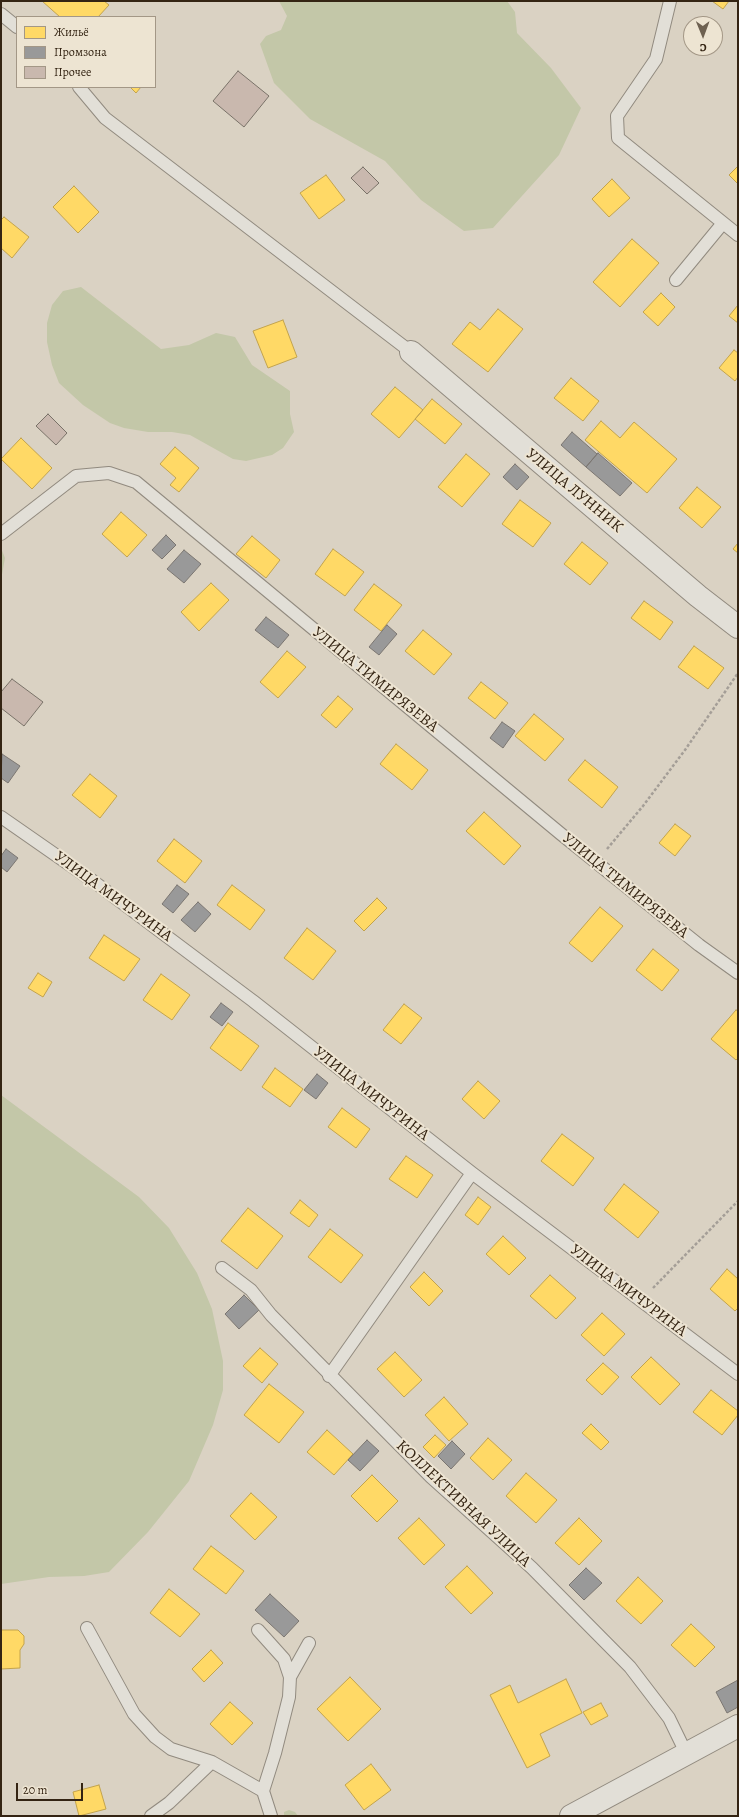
<!DOCTYPE html>
<meta charset="utf-8">
<style>
body{margin:0}
#map{position:relative;width:739px;height:1817px;overflow:hidden;background:#dad2c3;font-family:Alegreya,serif}
canvas{display:block}
.frame{position:absolute;inset:0;border:2px solid #342413;pointer-events:none}
.legend{position:absolute;left:16px;top:16px;width:140px;height:72px;box-sizing:border-box;background:#ede4d2;border:1px solid #a39786;margin:0;padding:5px 7px;list-style:none;font-size:12px;color:#342413}
.legend li{display:flex;align-items:center;gap:8px;height:20px}
.legend b{width:20px;border:1px solid #a39786}
.north{position:absolute;left:683px;top:16px;width:40px;height:40px;box-sizing:border-box;background:#ede4d2;border:1px solid #a39786;border-radius:50%;rotate:179deg;font-size:11px;font-weight:700;line-height:16px;text-align:center;color:#342413}
.north::after{content:'';display:block;margin:auto;width:14px;height:18px;background:#6e6151;clip-path:polygon(50% 0,100% 100%,50% 72%,0 100%)}
.scale{position:absolute;left:16px;top:1783px;width:67px;height:18px;box-sizing:border-box;border:2px solid #342413;border-top:0;padding-left:5px;font-size:12px;line-height:14px;white-space:nowrap;color:#342413;-webkit-text-stroke:3px #ede4d2;paint-order:stroke}
</style>
<div id="map">
<canvas width="739" height="1817"></canvas>
<div class="frame"></div>
<ul class="legend">
<li><b style="height:11px;background:#ffd966"></b>Жильё</li>
<li><b style="height:11px;background:#999"></b>Промзона</li>
<li><b style="height:11px;background:#c9b8ae"></b>Прочее</li>
</ul>
<div class="north">С</div>
<div class="scale">20 m</div>
</div>
<script>
const ctx = document.querySelector('canvas').getContext('2d');
ctx.lineJoin = 'round';
function fillPath(path, color) { ctx.fillStyle = color; ctx.fill(path, 'evenodd'); }
const poly = rows => new Path2D(rows.map(r => 'M' + r).join(''));
function trace(path, color, width, dash) { ctx.strokeStyle = color; ctx.lineWidth = width; ctx.lineCap = dash ? 'butt' : 'round'; ctx.setLineDash(dash || []); ctx.stroke(path); }
function label(font, color, halo, rows, align = 'center') {
  ctx.font = font + ' Alegreya,serif'; ctx.lineWidth = 4; ctx.setLineDash([]); ctx.textBaseline = 'middle'; ctx.strokeStyle = halo; ctx.fillStyle = color; for (const [text, x, y, turn = 0] of rows) {
    ctx.save(); ctx.translate(x, y); ctx.rotate((+turn || 0) * Math.PI / 180); ctx.textAlign = isNaN(turn) ? turn : align; if (halo) ctx.strokeText(text, 0, 0); ctx.fillText(text, 0, 0); ctx.restore();
  }
}
fillPath(poly([
 [279,1,507,1,515,12,517,33,551,68,581,108,559,155,493,228,464,231,421,200,385,161,310,119,274,83,260,44,266,36,281,30,287,16],
 [81,287,161,349,189,345,216,333,235,337,252,365,290,391,290,414,294,432,283,448,272,455,246,461,233,459,190,435,172,432,148,432,124,428,110,423,83,405,59,383,52,365,47,342,47,323,52,305,63,291],
 [1,548,5,558,1,580],
 [1,1095,139,1197,169,1228,197,1273,212,1309,223,1361,223,1390,213,1425,189,1481,148,1532,109,1572,84,1576,49,1577,1,1584],
 [289,1810,295,1812,298,1816,284,1816,284,1812]
]), '#c3c7a8');
const homes = poly([
 [42,1,104,1,109,5,98,17,60,17,42,1],
 [712,1,729,1,723,9,712,1],
 [130,87,141,87,136,93,130,87],
 [738,166,738,184,729,175,738,166],
 [326,175,345,200,319,219,300,193,326,175],
 [612,179,630,198,609,217,592,199,612,179],
 [74,186,99,212,78,233,53,207,74,186],
 [4,217,29,237,12,258,1,248,1,220,4,217],
 [632,239,659,263,620,307,593,282,632,239],
 [661,293,675,307,658,326,643,312,661,293],
 [738,305,738,323,729,316,738,305],
 [498,309,523,329,488,372,452,344,470,322,480,330,498,309],
 [283,320,297,357,268,368,253,331,283,320],
 [734,350,738,353,738,377,735,381,719,368,734,350],
 [571,378,599,401,583,421,554,398,571,378],
 [395,387,423,410,399,438,371,414,395,387],
 [432,399,462,424,445,444,415,419,432,399],
 [601,421,620,438,634,422,677,459,647,493,585,440,601,421],
 [21,438,52,468,32,489,1,459,21,438],
 [175,447,199,468,179,492,170,485,176,478,160,464,175,447],
 [466,454,490,474,462,507,438,487,466,454],
 [697,487,721,507,702,528,679,508,697,487],
 [520,500,551,523,533,547,502,524,520,500],
 [121,512,147,535,127,557,102,534,121,512],
 [252,536,280,560,266,578,236,554,252,536],
 [582,542,608,563,590,585,564,564,582,542],
 [738,543,738,553,733,549,738,543],
 [333,549,364,572,345,596,315,574,333,549],
 [211,583,229,600,199,631,181,612,211,583],
 [374,584,402,605,381,631,354,610,374,584],
 [644,601,673,622,660,640,631,618,644,601],
 [423,630,452,654,434,675,405,651,423,630],
 [694,646,724,668,708,689,678,667,694,646],
 [287,651,306,667,278,698,260,682,287,651],
 [481,682,508,703,495,719,468,698,481,682],
 [338,696,353,709,336,728,321,715,338,696],
 [534,714,564,739,545,761,515,736,534,714],
 [396,744,428,770,412,790,380,764,396,744],
 [585,760,618,787,602,808,568,780,585,760],
 [90,774,117,796,100,818,72,795,90,774],
 [484,812,521,846,504,865,466,831,484,812],
 [675,824,691,836,675,856,659,843,675,824],
 [174,839,202,861,185,883,157,861,174,839],
 [232,885,265,910,250,930,217,905,232,885],
 [377,898,387,908,364,931,354,921,377,898],
 [600,907,623,926,592,962,569,943,600,907],
 [307,928,336,951,313,980,284,958,307,928],
 [104,935,140,959,124,981,89,958,104,935],
 [653,949,679,970,662,991,636,970,653,949],
 [38,973,52,982,43,997,28,988,38,973],
 [161,974,190,995,172,1020,143,1000,161,974],
 [404,1004,422,1018,401,1044,383,1030,404,1004],
 [736,1010,738,1011,738,1058,736,1060,711,1039,736,1010],
 [228,1023,259,1046,241,1071,210,1048,228,1023],
 [275,1068,303,1089,290,1107,262,1087,275,1068],
 [478,1081,500,1101,484,1119,462,1099,478,1081],
 [342,1108,370,1129,356,1148,328,1127,342,1108],
 [562,1134,594,1158,573,1186,541,1161,562,1134],
 [406,1156,433,1175,417,1198,389,1179,406,1156],
 [624,1184,659,1212,638,1238,604,1210,624,1184],
 [478,1197,491,1207,478,1225,465,1215,478,1197],
 [300,1200,318,1215,309,1227,290,1213,300,1200],
 [248,1208,283,1236,257,1269,221,1241,248,1208],
 [330,1229,363,1255,341,1283,308,1257,330,1229],
 [503,1236,526,1258,509,1275,486,1254,503,1236],
 [727,1269,738,1279,738,1308,735,1311,710,1289,727,1269],
 [424,1272,443,1291,429,1306,410,1287,424,1272],
 [550,1275,576,1298,556,1319,530,1296,550,1275],
 [602,1313,625,1334,604,1356,581,1335,602,1313],
 [260,1348,278,1364,262,1383,243,1366,260,1348],
 [395,1352,422,1380,404,1397,377,1369,395,1352],
 [651,1357,680,1384,660,1405,631,1377,651,1357],
 [603,1363,619,1377,602,1395,586,1380,603,1363],
 [269,1384,304,1412,279,1443,244,1415,269,1384],
 [711,1390,738,1411,738,1415,722,1435,693,1412,711,1390],
 [444,1397,468,1424,449,1441,425,1415,444,1397],
 [591,1424,609,1442,601,1450,582,1433,591,1424],
 [327,1430,353,1454,334,1475,307,1452,327,1430],
 [435,1435,446,1445,434,1458,423,1447,435,1435],
 [488,1438,512,1460,493,1480,470,1458,488,1438],
 [526,1473,557,1500,536,1523,506,1496,526,1473],
 [372,1475,398,1501,377,1522,351,1496,372,1475],
 [251,1493,277,1517,255,1540,230,1516,251,1493],
 [419,1518,445,1545,424,1565,398,1538,419,1518],
 [579,1518,602,1541,579,1565,555,1543,579,1518],
 [211,1546,244,1571,226,1594,193,1569,211,1546],
 [467,1566,493,1593,471,1614,445,1587,467,1566],
 [638,1577,663,1601,641,1624,616,1601,638,1577],
 [169,1589,200,1614,180,1637,150,1613,169,1589],
 [691,1624,715,1647,695,1667,671,1645,691,1624],
 [1,1630,18,1630,24,1636,24,1644,20,1650,20,1668,1,1669,1,1630],
 [211,1650,223,1663,204,1682,192,1669,211,1650],
 [350,1677,381,1709,348,1741,317,1709,350,1677],
 [566,1679,582,1713,540,1734,550,1756,527,1768,490,1695,510,1685,518,1703,566,1679],
 [230,1702,253,1723,232,1745,210,1724,230,1702],
 [601,1703,608,1716,591,1725,583,1712,601,1703],
 [371,1764,391,1790,364,1810,345,1785,371,1764],
 [99,1785,106,1809,79,1816,73,1792,99,1785]
]);
fillPath(homes, '#ffd966');
trace(homes, '#c2a34d', 1);
const industry = poly([
 [572,432,597,454,586,467,561,445,572,432],
 [598,453,632,483,620,496,586,467,598,453],
 [515,464,529,477,517,490,503,477,515,464],
 [166,535,176,545,162,559,152,550,166,535],
 [184,550,201,564,184,583,167,569,184,550],
 [266,617,289,635,278,648,255,630,266,617],
 [387,625,397,634,379,655,369,647,387,625],
 [502,722,515,731,503,748,490,738,502,722],
 [2,754,20,766,8,783,1,778,2,754],
 [6,849,18,858,7,872,1,867,1,856,6,849],
 [177,885,189,894,173,913,162,904,177,885],
 [198,902,211,914,195,932,181,920,198,902],
 [221,1003,233,1012,222,1026,210,1017,221,1003],
 [317,1074,328,1083,316,1099,304,1090,317,1074],
 [244,1295,259,1310,239,1329,225,1314,244,1295],
 [367,1440,379,1451,360,1471,348,1460,367,1440],
 [452,1441,465,1454,451,1469,438,1456,452,1441],
 [586,1568,602,1583,584,1600,569,1585,586,1568],
 [270,1594,299,1621,284,1637,255,1610,270,1594],
 [738,1680,738,1707,727,1713,716,1692,738,1680]
]);
fillPath(industry, '#999');
trace(industry, '#7b7671', 1);
const building = poly([
 [238,71,269,96,244,127,213,101,238,71],
 [363,167,379,183,367,194,351,178,363,167],
 [48,414,67,433,56,445,36,426,48,414],
 [12,679,43,702,24,726,1,708,1,692,12,679]
]);
fillPath(building, '#c9b8ae');
trace(building, '#797268', 1);
const lane = poly([
 [670,1,656,59,617,116,618,138,738,235],
 [1,14,17,27],
 [79,87,105,118,411,352],
 [676,280,723,223],
 [1,534,76,476,109,473,136,482,561,834,699,945,738,973],
 [1,817,93,881,253,1001,472,1173,738,1374],
 [222,1268,251,1290,271,1315,431,1477,532,1568,630,1667,669,1718,687,1755],
 [329,1376,472,1173],
 [87,1628,134,1714,155,1737,171,1749,212,1762,263,1791,271,1816],
 [258,1630,284,1659,290,1677,289,1697,275,1753,263,1791],
 [290,1677,309,1643],
 [151,1816,169,1803,212,1762]
]);
const street = poly([
 [411,352,698,596,738,627],
 [571,1816,738,1726]
]);
trace(lane, '#918a7f', 14);
trace(street, '#918a7f', 24);
trace(poly([
 [607,849,643,806,685,750,738,673],
 [653,1288,738,1201]
]), '#a49e97', 2.5, [3, 2]);
trace(lane, '#e2dfd7', 12);
trace(street, '#e2dfd7', 22);
label('16px', '#342413', '#ede4d2', [
 ["УЛИЦА ЛУННИК",574,491,40],
 ["УЛИЦА ТИМИРЯЗЕВА",375,680,39],
 ["УЛИЦА ТИМИРЯЗЕВА",625,886,39],
 ["УЛИЦА МИЧУРИНА",113,897,36],
 ["УЛИЦА МИЧУРИНА",371,1094,38],
 ["УЛИЦА МИЧУРИНА",628,1291,37],
 ["КОЛЛЕКТИВНАЯ УЛИЦА",463,1504,43]
]);
</script>
